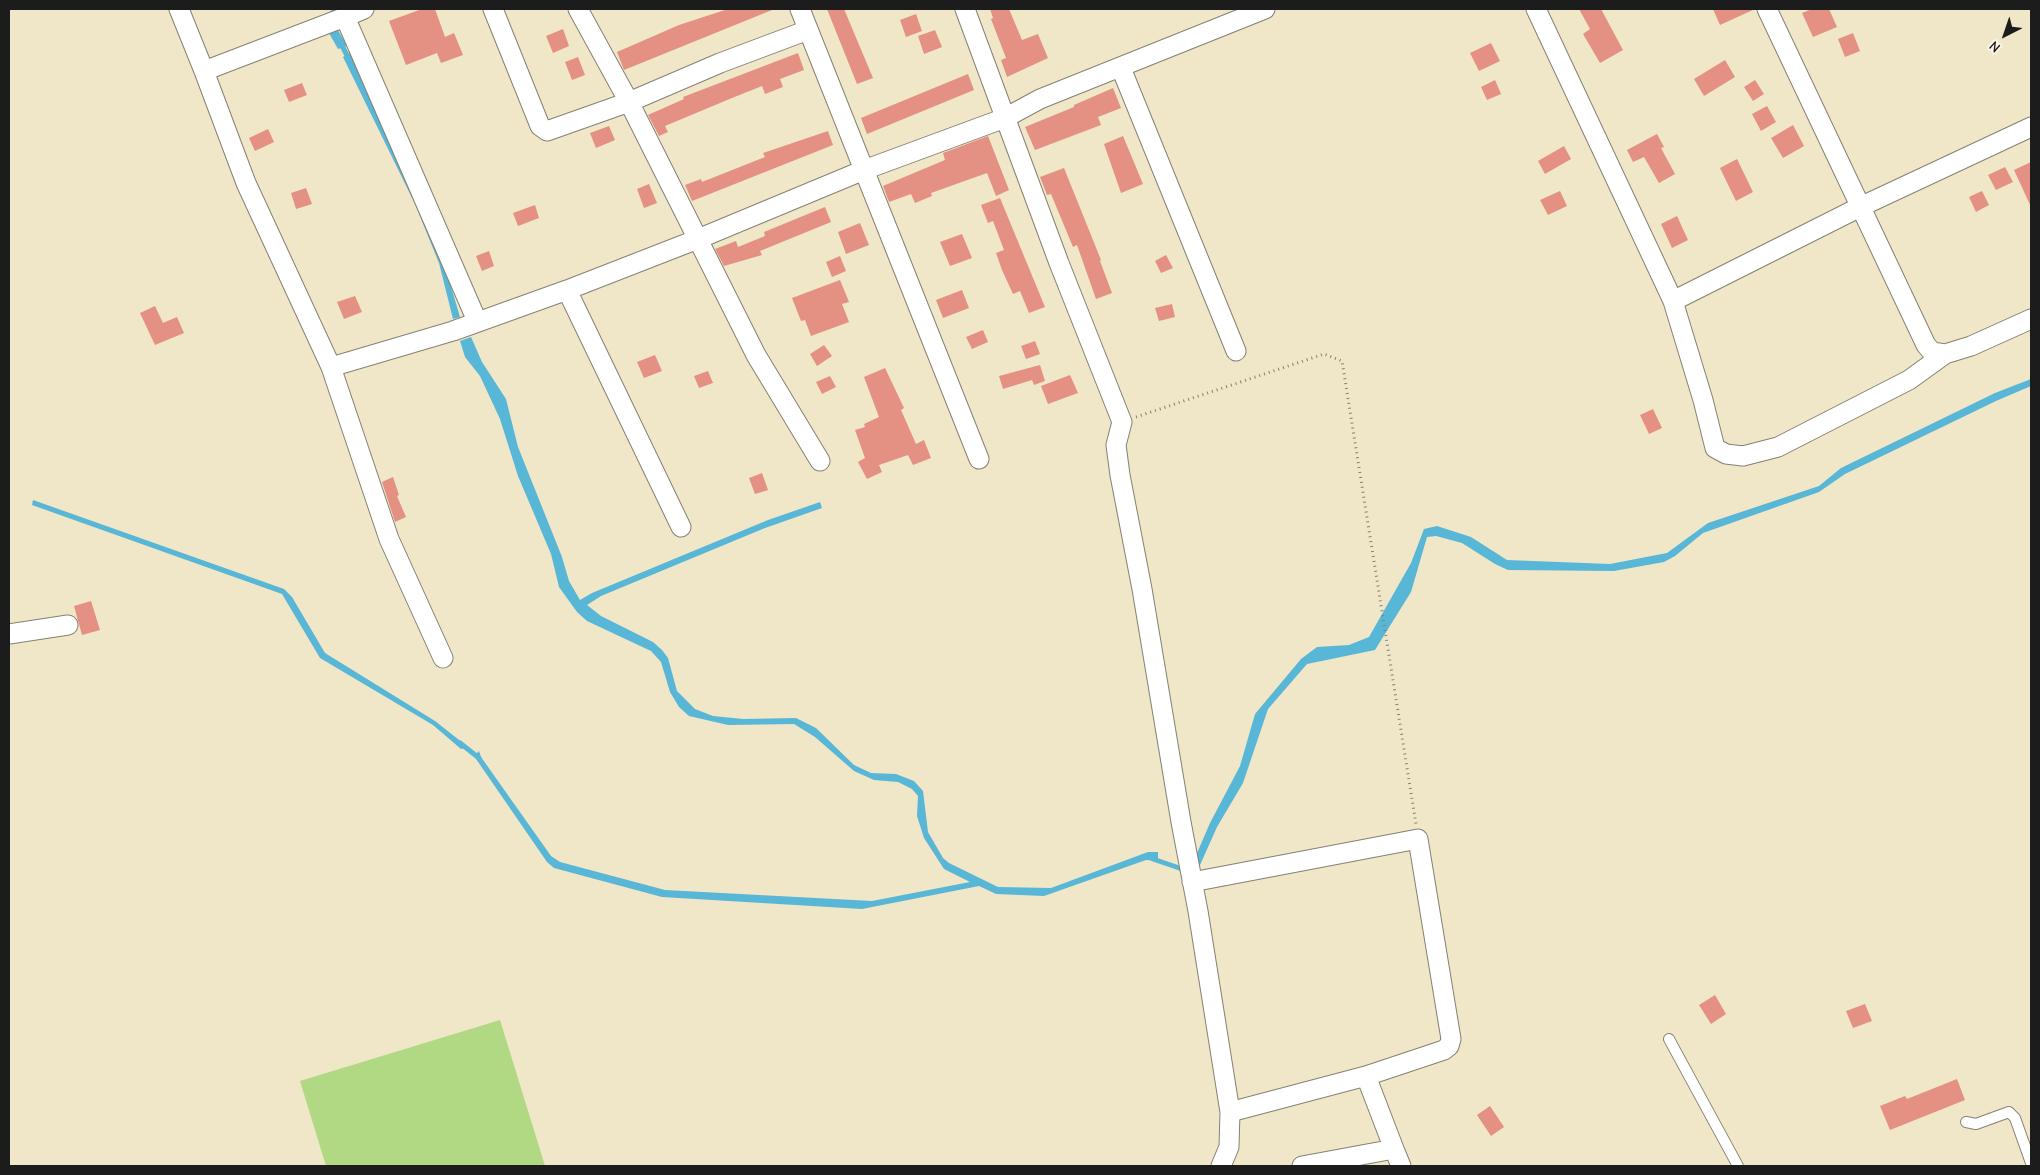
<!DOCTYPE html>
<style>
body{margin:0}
#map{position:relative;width:2040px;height:1175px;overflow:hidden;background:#f0e6c8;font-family:"Comic Neue",sans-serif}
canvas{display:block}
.frame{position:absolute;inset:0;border:10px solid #1c1c1c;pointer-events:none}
.north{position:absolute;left:1980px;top:10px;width:50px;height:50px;-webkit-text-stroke:4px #fcf5e5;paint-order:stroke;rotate:221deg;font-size:14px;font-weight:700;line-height:20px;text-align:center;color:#1c1c1c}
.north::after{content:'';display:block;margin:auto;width:18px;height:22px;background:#1c1c1c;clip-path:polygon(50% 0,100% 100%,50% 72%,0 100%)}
</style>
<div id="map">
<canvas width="2040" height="1175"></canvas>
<div class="frame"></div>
<div class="north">N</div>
</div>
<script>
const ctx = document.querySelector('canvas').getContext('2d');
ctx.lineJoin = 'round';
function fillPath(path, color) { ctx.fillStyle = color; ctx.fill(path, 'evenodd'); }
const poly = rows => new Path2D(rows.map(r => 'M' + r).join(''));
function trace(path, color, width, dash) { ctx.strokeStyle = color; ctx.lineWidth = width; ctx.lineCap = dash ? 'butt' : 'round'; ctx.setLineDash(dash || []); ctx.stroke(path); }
fillPath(poly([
 [500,1020,545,1166,326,1166,300,1081]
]), '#b1d984');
fillPath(poly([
 [332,9,340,9,335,25,347,46,338,49,329,33,326,18],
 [350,53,419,201,444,263,460,317,453,319,439,263,415,204,343,57],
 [471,337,482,362,506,399,518,447,562,557,569,581,580,600,592,593,768,520,820,502,822,508,765,528,601,596,587,605,601,616,653,642,662,650,668,658,677,691,695,709,713,716,743,719,796,718,816,728,854,765,871,773,896,774,914,781,923,791,928,832,943,858,949,863,998,887,1051,888,1148,852,1158,852,1158,861,1146,860,1044,896,996,894,979,886,862,909,662,897,554,868,547,862,474,756,479,751,481,757,551,856,560,862,665,890,872,901,970,882,944,869,924,838,917,816,918,796,912,789,898,782,874,780,854,771,815,737,794,724,728,725,689,716,679,707,670,692,661,662,651,651,587,621,577,612,559,587,551,554,518,476,500,419,480,376,465,357,460,341],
 [2031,379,2031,386,1996,401,1845,474,1819,492,1703,533,1675,556,1664,562,1614,571,1508,570,1495,564,1462,543,1436,536,1427,537,1411,592,1375,650,1307,664,1268,709,1243,783,1217,827,1196,874,1191,867,1210,823,1240,766,1255,714,1301,659,1317,647,1349,645,1369,637,1411,563,1424,529,1437,526,1471,537,1507,560,1610,564,1667,553,1708,523,1819,486,1841,468,1995,393],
 [33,500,284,589,292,597,325,653,435,721,468,747,461,749,433,725,320,658,282,594,32,505]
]), '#58b6d6');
trace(poly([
 [340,42,350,61],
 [460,743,479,758],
 [1153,859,1185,870]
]), '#58b6d6', 5);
fillPath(poly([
 [422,9,435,9,445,37,454,33,463,55,441,63,437,53,406,65,389,21],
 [728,9,772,10,624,70,617,52,679,25],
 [827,9,844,9,873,78,857,84],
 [990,9,1009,9,1022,40,1038,34,1048,58,1007,77,1001,60,1006,58,991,19,993,18],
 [1579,9,1601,9,1623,50,1600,63,1583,34,1590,29],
 [1713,9,1755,9,1720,25],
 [1812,9,1829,9,1837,27,1813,37,1802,13],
 [916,14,922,31,906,37,900,20],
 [563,29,569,46,553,53,546,36],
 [935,30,942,47,924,54,918,36],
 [1853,33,1860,51,1845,57,1838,39],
 [1491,43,1500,61,1479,71,1470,53],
 [798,53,804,70,780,79,783,87,765,94,762,86,732,98,665,126,668,132,659,136,648,115,684,99,683,97],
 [578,57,585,75,572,80,565,62],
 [1725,60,1735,77,1704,96,1694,79],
 [968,74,974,90,867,134,861,118],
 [1495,80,1501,94,1487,100,1481,87],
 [1755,80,1764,94,1753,101,1744,87],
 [302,83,307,95,289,102,284,90],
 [1113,88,1121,108,1098,117,1101,125,1035,150,1025,127,1074,107,1074,105],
 [1767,106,1776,122,1761,131,1752,114],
 [1793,125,1804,146,1783,158,1771,138],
 [609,126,615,140,596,148,590,133],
 [268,129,274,142,255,151,249,138],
 [828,131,833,145,692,201,685,185,701,179,702,182,765,157,763,153],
 [1657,134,1664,147,1661,148,1675,174,1659,183,1644,157,1633,162,1627,150],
 [988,136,1009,190,996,196,987,173,931,193,932,196,915,203,911,194,889,202,883,186,945,160,943,153],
 [1123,136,1143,184,1121,193,1104,144],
 [1564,146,1571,159,1545,174,1538,161],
 [1737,159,1753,192,1736,201,1720,168],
 [2031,162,2031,207,2014,170],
 [2005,167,2013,182,1996,190,1988,175],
 [1064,168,1101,260,1100,261,1112,293,1096,299,1077,245,1073,247,1051,194,1047,195,1040,177],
 [649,184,657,203,644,208,637,189],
 [306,188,312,204,296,209,291,193],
 [1560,191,1567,206,1548,215,1540,200],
 [1982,191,1989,205,1976,212,1969,197],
 [1000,198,1045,307,1029,313,1020,291,1013,294,1002,270,996,253,1004,250,993,221,988,223,981,205],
 [535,205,539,218,518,226,513,213],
 [825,207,831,222,760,251,762,255,724,266,715,249,736,241,738,247,765,236,764,232],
 [1677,216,1688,240,1672,248,1661,224],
 [860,223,869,245,846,254,838,232],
 [962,234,972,258,950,266,940,242],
 [489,251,494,266,482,271,476,256],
 [1166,255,1173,268,1161,273,1155,261],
 [840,256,846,271,832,277,826,262],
 [840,280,849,302,842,304,849,322,811,336,805,320,801,321,792,298],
 [962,290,969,308,943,318,936,300],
 [355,296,362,312,344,319,337,302],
 [1172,304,1175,317,1159,321,1155,308],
 [155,306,163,323,177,317,184,333,155,345,140,313],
 [983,330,988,342,972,349,966,337],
 [1035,341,1040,354,1026,359,1021,346],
 [824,345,832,356,817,366,810,354],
 [655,355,662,371,644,378,637,362],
 [1040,365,1045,381,1034,385,1032,380,1003,389,999,376],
 [885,368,904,408,901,410,916,444,924,440,931,458,913,465,908,455,879,465,882,472,867,479,858,462,865,458,855,430,865,427,864,424,879,417,864,377],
 [708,371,713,383,699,388,694,376],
 [1070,375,1078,393,1048,404,1041,386],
 [830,376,836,387,822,394,816,382],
 [1653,409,1662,428,1649,434,1640,415],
 [762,473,768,490,755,494,749,478],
 [393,477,399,495,397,496,406,517,395,522,382,482],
 [91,601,100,630,82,635,74,606],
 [1715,995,1726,1014,1711,1024,1699,1005],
 [1865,1004,1872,1021,1853,1028,1846,1011],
 [1957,1079,1965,1100,1890,1130,1880,1106,1905,1096,1907,1099],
 [1490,1106,1504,1127,1491,1136,1477,1115]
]), '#e49083');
const lane = poly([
 [1669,1039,1738,1166],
 [1966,1122,1976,1124,2009,1112,2015,1118,2031,1163]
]);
const street = poly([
 [179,9,204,71,246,183,331,367,389,539,443,658],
 [364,9,345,17,477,321],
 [493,9,540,126,547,131,629,102,720,63,808,30],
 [578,9,629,102,756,355,820,461],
 [800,9,979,459],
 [965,9,1059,263,1122,422,1116,445,1120,475,1142,589,1181,822,1198,911,1230,1112,1229,1147,1221,1166],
 [1536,9,1673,301,1703,400,1715,448,1726,454,1743,456,1778,447,1909,380,1945,354],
 [1767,9,1926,345,1932,352,1945,354,1971,346,2031,319],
 [1121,68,1236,351],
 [204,71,345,17],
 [567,290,681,527],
 [1673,301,1860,207,2031,127],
 [331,367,453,331,567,290,698,239,864,170,1005,118,1040,99,1265,9],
 [9,634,68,625],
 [1192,882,1418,839,1451,1039,1449,1046,1444,1050,1366,1076],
 [1230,1112,1366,1076,1394,1149],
 [1302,1166,1394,1149,1401,1166]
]);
trace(lane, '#868172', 12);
trace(street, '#868172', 21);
trace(poly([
 [1136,417,1324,354,1342,361,1416,824]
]), '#868172', 3, [1, 4]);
trace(lane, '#fff', 10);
trace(street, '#fff', 19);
</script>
